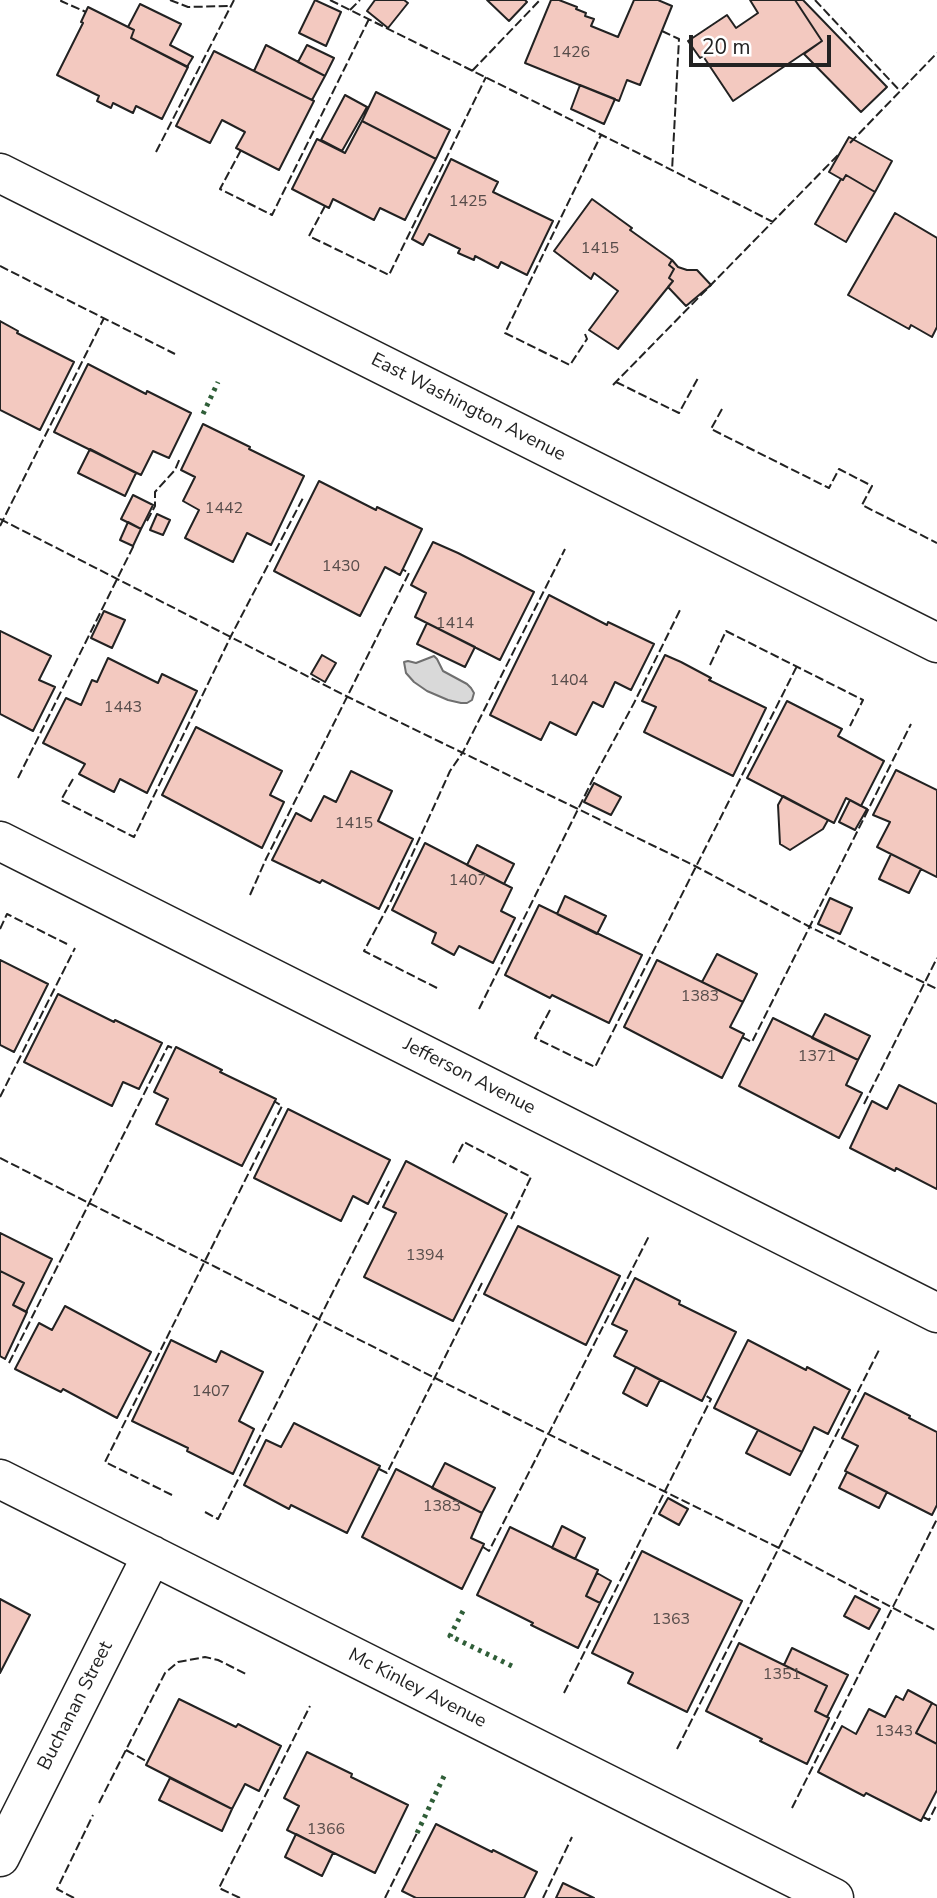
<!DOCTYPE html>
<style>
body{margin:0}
#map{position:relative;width:937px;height:1898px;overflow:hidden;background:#fff;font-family:"Nunito Sans",sans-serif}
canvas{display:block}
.scale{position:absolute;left:689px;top:35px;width:142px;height:32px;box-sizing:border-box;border:4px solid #222;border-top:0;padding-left:9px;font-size:21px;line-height:24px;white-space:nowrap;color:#222;-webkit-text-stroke:5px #fff;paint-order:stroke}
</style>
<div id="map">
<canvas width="937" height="1898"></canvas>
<div class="scale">20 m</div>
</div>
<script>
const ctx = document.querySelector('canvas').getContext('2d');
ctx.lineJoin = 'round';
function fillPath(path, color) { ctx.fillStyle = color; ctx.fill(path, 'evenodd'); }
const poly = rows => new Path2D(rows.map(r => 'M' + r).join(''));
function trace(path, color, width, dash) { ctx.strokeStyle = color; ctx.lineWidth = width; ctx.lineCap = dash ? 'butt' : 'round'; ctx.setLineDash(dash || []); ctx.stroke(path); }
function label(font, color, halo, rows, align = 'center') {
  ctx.font = font + ' "Nunito Sans",sans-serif'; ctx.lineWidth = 5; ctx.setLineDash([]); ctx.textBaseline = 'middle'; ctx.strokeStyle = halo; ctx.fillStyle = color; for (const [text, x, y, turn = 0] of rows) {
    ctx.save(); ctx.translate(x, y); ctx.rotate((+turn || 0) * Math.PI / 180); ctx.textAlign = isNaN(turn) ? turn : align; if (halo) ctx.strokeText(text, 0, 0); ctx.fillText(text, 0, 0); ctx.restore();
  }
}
const water = poly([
 [434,656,437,659,443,671,467,684,471,688,474,693,472,700,467,703,461,703,448,700,427,691,414,682,406,673,404,662,408,661,416,663,434,656]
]);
fillPath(water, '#d9d9d9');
trace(water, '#6f6f6f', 2);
const building = poly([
 [315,0,341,12,326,46,299,33,315,0],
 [375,0,404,0,408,3,388,28,367,11,375,0],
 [487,0,525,0,527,2,509,21,487,0],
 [551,0,559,0,577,7,576,9,586,13,585,16,594,19,591,26,618,37,634,0,658,0,672,6,640,85,627,80,619,101,525,63,551,0],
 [750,0,795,0,822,41,733,101,703,56,700,58,688,41,727,15,736,28,758,13,750,0],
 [795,0,803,0,887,87,861,112,804,54,822,41,795,0],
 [140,4,181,24,170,45,193,57,187,67,131,38,134,30,128,27,140,4],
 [88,7,134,30,131,38,188,67,162,119,136,106,133,113,113,103,111,108,97,101,99,96,57,75,83,23,81,22,88,7],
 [266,45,325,76,312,100,254,71,266,45],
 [307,45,334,58,325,76,298,62,307,45],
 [214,51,314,101,279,170,236,148,245,132,222,120,210,143,176,126,214,51],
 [580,85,615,99,604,124,571,109,580,85],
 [376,92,450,130,436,159,362,121,376,92],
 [345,95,367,107,342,151,321,140,345,95],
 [362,121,436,159,405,220,380,208,374,220,333,199,329,208,292,189,317,139,345,153,362,121],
 [849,137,892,161,875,192,846,175,843,180,829,172,849,137],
 [451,159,498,182,493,192,553,221,527,275,501,262,498,268,475,256,474,260,458,253,460,249,429,234,423,245,412,239,451,159],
 [846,175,875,192,846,242,815,224,841,179,843,180,846,175],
 [592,199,632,228,630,230,672,260,669,265,674,269,669,278,673,281,618,349,589,330,618,291,594,273,591,279,554,251,592,199],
 [895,213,937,238,937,327,932,337,911,325,909,329,848,295,895,213],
 [672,260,678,267,687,270,697,270,711,285,686,306,668,287,673,281,669,278,674,269,669,265,672,260],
 [0,321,18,331,17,333,74,362,40,430,0,410,0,321],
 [88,364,146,394,147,391,191,413,169,458,153,451,141,475,54,432,88,364],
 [203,424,250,447,249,449,304,476,271,545,247,533,233,562,185,538,199,510,183,501,195,477,181,470,203,424],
 [90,449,136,473,125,496,78,473,90,449],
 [319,481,376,510,377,507,422,529,400,575,385,567,360,616,274,571,319,481],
 [133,495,153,505,141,529,121,519,133,495],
 [157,514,170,520,163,535,150,530,157,514],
 [128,522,141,529,133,546,120,540,128,522],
 [433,542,458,553,534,592,500,660,415,617,426,593,411,585,433,542],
 [549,595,607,625,608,622,654,644,631,690,615,682,603,707,593,702,576,735,550,722,541,740,490,715,549,595],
 [104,611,125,620,112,648,91,638,104,611],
 [427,623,475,647,465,667,417,644,427,623],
 [0,631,51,656,39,680,55,687,33,731,0,714,0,631],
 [322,655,336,663,325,682,311,674,322,655],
 [665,655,681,662,711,678,709,680,766,708,733,776,644,732,656,707,642,701,665,655],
 [108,658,158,683,162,674,197,691,147,793,120,779,114,792,79,774,85,764,43,743,66,698,81,705,92,680,97,682,108,658],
 [787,701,842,729,838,736,884,761,861,806,846,798,834,823,747,778,787,701],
 [196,727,282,771,270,795,284,802,262,848,162,795,196,727],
 [896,770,937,790,937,877,877,847,890,822,873,815,896,770],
 [351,771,392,791,378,821,413,839,379,909,322,880,320,883,272,860,296,813,311,821,324,796,336,802,351,771],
 [594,783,621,797,611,815,584,802,594,783],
 [783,796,828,820,823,829,790,850,780,844,778,805,783,796],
 [850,800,867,809,855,830,839,822,850,800],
 [425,843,512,888,501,911,515,918,493,963,459,946,454,955,432,943,436,933,392,910,425,843],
 [477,845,514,864,504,884,467,865,477,845],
 [891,854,921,869,909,893,879,879,891,854],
 [565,896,606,916,597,934,557,914,565,896],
 [830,898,852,908,840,934,818,924,830,898],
 [539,905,642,955,609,1023,552,995,550,998,505,975,539,905],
 [717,954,757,974,743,1002,702,982,717,954],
 [0,960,48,984,14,1052,0,1045,0,960],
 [657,960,743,1002,730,1027,744,1034,722,1078,624,1027,657,960],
 [58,994,114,1022,115,1020,162,1043,139,1089,123,1082,112,1106,24,1062,58,994],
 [825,1014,870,1036,858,1060,812,1038,825,1014],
 [773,1018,858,1060,846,1085,862,1093,839,1138,739,1086,773,1018],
 [176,1047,222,1070,220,1072,276,1099,242,1166,156,1124,168,1099,154,1092,176,1047],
 [899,1085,937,1104,937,1189,896,1168,895,1171,850,1148,872,1101,887,1109,899,1085],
 [288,1109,390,1160,368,1204,353,1196,341,1221,254,1178,288,1109],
 [406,1161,507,1214,453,1321,364,1277,396,1213,383,1207,406,1161],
 [518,1226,620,1276,586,1345,484,1294,518,1226],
 [0,1233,52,1259,26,1312,13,1305,24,1283,0,1271,0,1233],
 [0,1271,24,1283,13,1305,27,1312,5,1359,0,1356,0,1271],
 [635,1278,680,1301,679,1304,736,1332,702,1401,614,1356,627,1331,612,1324,635,1278],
 [65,1306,151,1352,117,1418,63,1389,61,1392,15,1369,39,1323,52,1330,65,1306],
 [171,1340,216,1362,221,1351,263,1372,239,1421,254,1429,233,1474,187,1451,188,1448,132,1421,171,1340],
 [748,1340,806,1370,807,1367,850,1390,828,1434,814,1427,802,1452,714,1408,748,1340],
 [636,1367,660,1380,647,1406,623,1393,636,1367],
 [865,1393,910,1416,909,1418,937,1432,937,1505,932,1515,845,1471,858,1446,842,1438,865,1393],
 [294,1423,380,1466,347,1533,291,1505,289,1509,244,1485,266,1440,281,1447,294,1423],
 [758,1430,802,1452,790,1475,746,1453,758,1430],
 [445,1463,495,1488,482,1513,432,1488,445,1463],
 [396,1469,482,1513,471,1538,484,1544,462,1589,362,1537,396,1469],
 [847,1472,887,1492,879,1508,839,1488,847,1472],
 [668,1498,688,1509,679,1525,659,1514,668,1498],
 [562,1526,585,1538,575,1559,552,1548,562,1526],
 [510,1527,598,1570,586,1596,600,1603,578,1648,531,1625,533,1623,477,1595,510,1527],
 [642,1551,742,1601,687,1712,628,1683,633,1673,592,1653,642,1551],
 [597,1573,611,1581,600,1603,586,1596,597,1573],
 [855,1596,880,1609,869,1629,844,1616,855,1596],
 [0,1599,30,1615,0,1673,0,1599],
 [739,1643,827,1686,815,1711,829,1718,807,1764,760,1741,762,1739,706,1711,739,1643],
 [792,1648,848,1675,827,1717,815,1711,827,1686,784,1665,792,1648],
 [908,1690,932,1703,916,1733,937,1744,937,1790,921,1821,866,1793,864,1796,818,1772,842,1726,856,1734,869,1709,885,1717,896,1696,903,1700,908,1690],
 [179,1699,236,1727,238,1724,281,1746,259,1791,245,1784,232,1809,146,1765,179,1699],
 [932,1703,937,1706,937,1744,916,1733,932,1703],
 [307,1752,352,1774,351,1777,408,1805,375,1873,287,1830,299,1806,284,1798,307,1752],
 [170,1778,232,1809,222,1831,159,1800,170,1778],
 [436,1824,492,1852,493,1850,537,1872,524,1898,416,1898,402,1891,436,1824],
 [296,1834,333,1853,322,1876,285,1857,296,1834],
 [563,1883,594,1898,556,1898,563,1883]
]);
fillPath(building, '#f3c9c0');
trace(building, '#222', 2);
const street = poly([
 [0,841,937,1313],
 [0,1479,834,1898],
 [0,1857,152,1555]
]);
const secondary = poly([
 [0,173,937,643]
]);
trace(street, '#222', 41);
trace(secondary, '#222', 41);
trace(street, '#fff', 38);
trace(secondary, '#fff', 38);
trace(poly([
 [203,414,218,382],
 [463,1611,450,1636,516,1668],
 [417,1833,445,1774]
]), '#2f5e38', 5, [3.5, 5]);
trace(poly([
 [62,0,61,1,86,12],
 [170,0,188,7,231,6],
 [330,0,654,161,773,222],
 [815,0,900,91],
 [350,10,360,0],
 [662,31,679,39,672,171],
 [472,71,540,0],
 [850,143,937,53],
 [241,150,220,189,272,215,369,19],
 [156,152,234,0],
 [325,206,309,236,389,275,486,77],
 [0,266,175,354],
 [585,334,587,339,570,365,505,333,601,135],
 [616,382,679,413,698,378],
 [613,385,838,155],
 [722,409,711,429,829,488,839,469,872,486,862,505,937,543],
 [0,519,348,697,695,866,810,927,937,989],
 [147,521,155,506,155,492,175,470,180,458],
 [0,526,104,318],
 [710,665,726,631,863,700,850,726],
 [18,778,135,543],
 [73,779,61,800,134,837,231,636,303,498],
 [250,895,266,859,409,573,402,569],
 [0,929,7,914,67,944],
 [437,988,364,951,392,899,450,771,463,752,565,549],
 [479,1009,593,779,634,703,681,608],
 [550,1010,535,1038,595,1067,797,666],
 [742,1037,752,1042,911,724],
 [0,1097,75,948],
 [864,1104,937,958],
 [0,1158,435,1378,779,1548,937,1631],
 [453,1163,464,1142,531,1177,511,1219],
 [9,1363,168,1046,175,1049],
 [379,1469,387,1473,482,1283],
 [172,1495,105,1462,282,1106,274,1101],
 [205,1512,218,1519,389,1181],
 [483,1547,489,1551,649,1236],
 [564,1693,711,1399,705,1395],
 [677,1749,879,1350],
 [126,1750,148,1762],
 [99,1803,165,1673,178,1662,205,1657,218,1660,248,1675],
 [792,1808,937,1519],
 [923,1817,929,1820,937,1804],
 [74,1898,57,1889,93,1815],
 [240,1898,219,1888,310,1706],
 [385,1898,417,1833],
 [543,1898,572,1837]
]), '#222', 2, [9, 3.5]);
label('16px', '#564c4a', null, [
 ["1426",571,53],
 ["1425",468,202],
 ["1415",600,249],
 ["1442",224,509],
 ["1430",341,567],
 ["1414",455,624],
 ["1404",569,681],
 ["1443",123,708],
 ["1415",354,824],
 ["1407",468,881],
 ["1383",700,997],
 ["1371",817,1057],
 ["1394",425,1256],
 ["1407",211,1392],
 ["1383",442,1507],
 ["1363",671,1620],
 ["1351",782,1675],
 ["1343",894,1732],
 ["1366",326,1830]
]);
label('19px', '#222', '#fff', [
 ["East Washington Avenue",468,408,27],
 ["Jefferson Avenue",469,1077,27],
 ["Mc Kinley Avenue",417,1689,27],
 ["Buchanan Street",76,1706,-63]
]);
</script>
